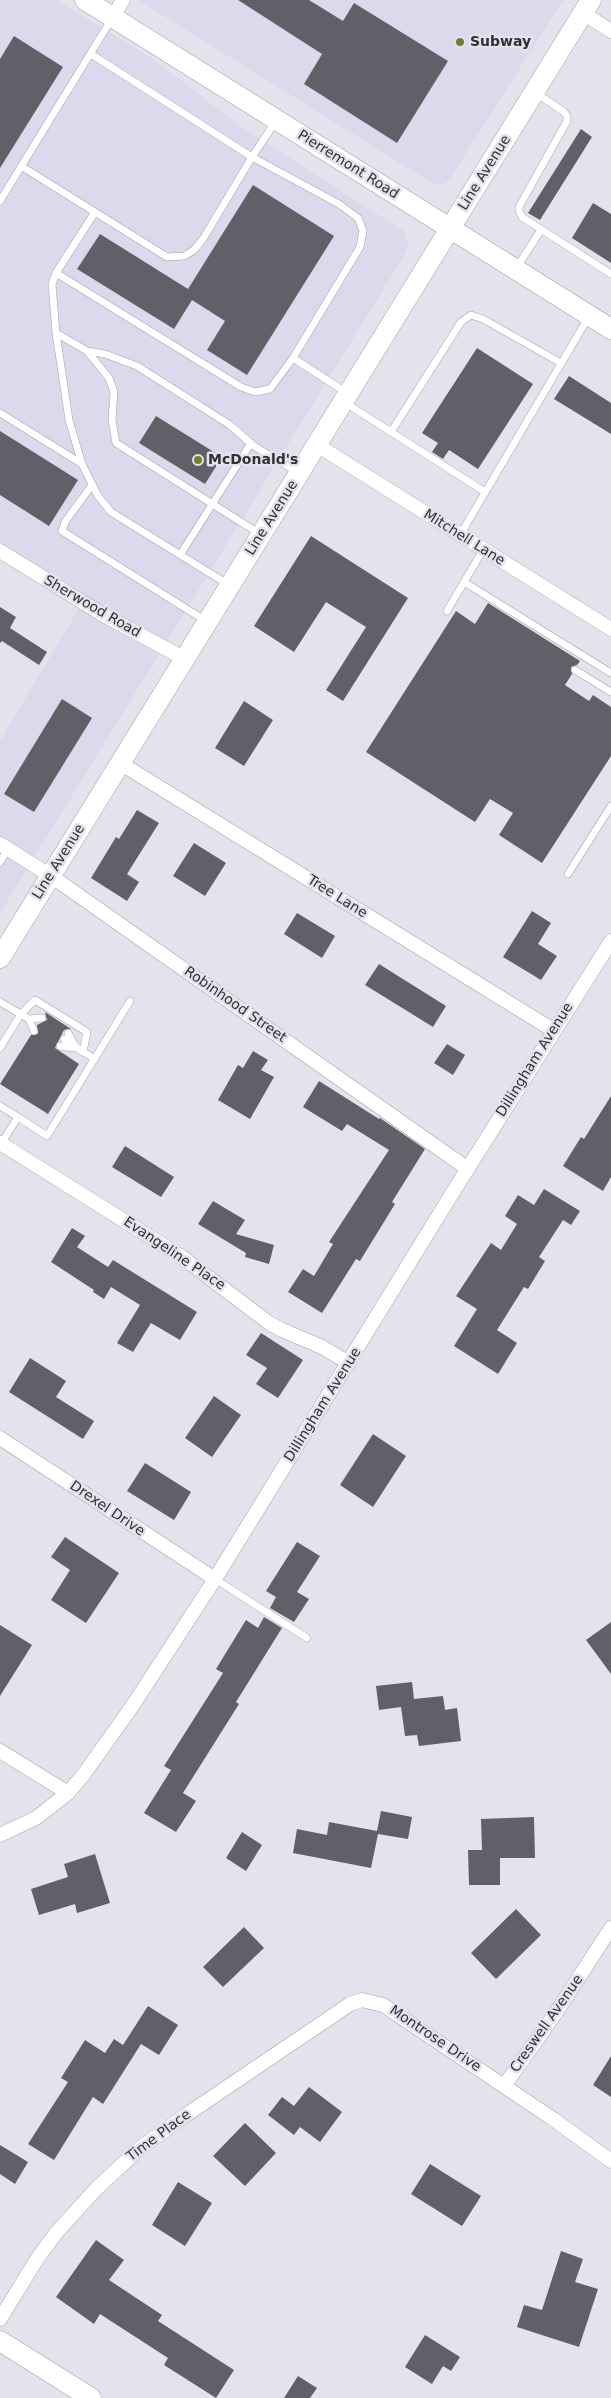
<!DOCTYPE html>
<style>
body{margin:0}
canvas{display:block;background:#e4e3ed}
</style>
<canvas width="611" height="2398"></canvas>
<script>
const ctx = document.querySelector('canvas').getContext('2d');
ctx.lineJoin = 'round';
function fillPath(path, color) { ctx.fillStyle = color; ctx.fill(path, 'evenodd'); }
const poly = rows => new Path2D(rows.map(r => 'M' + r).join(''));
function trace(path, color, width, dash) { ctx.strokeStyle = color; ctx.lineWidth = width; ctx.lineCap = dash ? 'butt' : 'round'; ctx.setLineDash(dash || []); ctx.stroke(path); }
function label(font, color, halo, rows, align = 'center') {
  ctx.font = font + ' "DejaVu Sans",sans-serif'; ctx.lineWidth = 5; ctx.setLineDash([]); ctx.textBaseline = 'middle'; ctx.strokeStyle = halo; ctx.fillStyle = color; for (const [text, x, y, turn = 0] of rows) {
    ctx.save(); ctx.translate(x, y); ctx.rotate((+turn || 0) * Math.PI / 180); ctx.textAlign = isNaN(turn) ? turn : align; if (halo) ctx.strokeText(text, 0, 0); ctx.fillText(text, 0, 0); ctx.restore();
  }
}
fillPath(poly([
 [0,0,56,0,152,58,240,126,405,232,408,246,402,259,0,913,0,741,87,595,0,541],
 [138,0,563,0,451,177,447,182,440,185,432,183]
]), '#dbd9eb');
fillPath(poly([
 [238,0,309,0,343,21,354,3,448,61,397,143,304,84,322,54],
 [14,36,63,67,0,168,0,59],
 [581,129,592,137,540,220,528,213],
 [253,185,334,236,247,375,207,350,225,321,192,300,174,329,77,269,100,234,188,289],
 [593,203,611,214,611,263,572,238],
 [477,348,533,384,478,469,449,450,443,459,432,452,438,443,422,433],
 [569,376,611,403,611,434,554,399],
 [156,416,222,457,205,484,139,443],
 [0,431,78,480,49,526,0,495],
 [311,536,408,598,343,701,326,690,366,627,326,602,294,652,254,626],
 [488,603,580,661,577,665,571,667,572,674,565,685,589,701,593,695,611,707,611,756,542,863,499,835,513,813,490,799,475,822,366,752,456,611,475,624],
 [0,607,16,617,10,628,47,652,39,665,2,641,0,643],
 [62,699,92,718,34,812,4,794],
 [244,701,273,720,244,766,215,748],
 [137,810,159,823,127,874,139,882,127,901,91,878,116,837,119,839],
 [194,843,226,863,205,896,173,876],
 [532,911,551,923,538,944,557,956,541,980,503,957],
 [297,913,335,936,322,958,284,934],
 [379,964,446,1006,433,1027,365,985],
 [45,1012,71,1029,64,1030,55,1048,79,1064,48,1114,0,1084,31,1035,38,1034,37,1025,47,1020],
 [447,1044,465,1055,453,1075,434,1063],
 [253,1051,268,1060,261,1070,274,1077,250,1119,218,1100,238,1065,243,1068],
 [319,1081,379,1119,380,1118,425,1149,392,1202,395,1204,360,1261,356,1259,322,1313,288,1292,303,1269,314,1276,333,1244,329,1242,389,1150,347,1124,342,1131,303,1107],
 [611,1096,611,1177,603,1191,563,1166,581,1137,584,1139],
 [125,1146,174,1177,161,1197,112,1167],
 [544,1189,580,1211,571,1225,563,1220,539,1257,545,1261,528,1289,524,1287,497,1330,517,1343,498,1374,454,1346,477,1309,456,1296,491,1243,501,1250,517,1224,505,1216,518,1195,534,1205],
 [213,1201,245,1220,236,1234,274,1245,269,1264,245,1257,246,1253,198,1224],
 [72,1228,85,1236,77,1247,108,1267,113,1260,197,1312,180,1340,151,1323,133,1352,117,1343,140,1305,111,1287,104,1299,93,1292,94,1290,51,1262],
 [261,1333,303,1360,278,1398,256,1384,267,1368,246,1355],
 [30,1358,66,1381,56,1397,94,1421,83,1439,9,1392],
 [214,1396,241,1415,212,1457,185,1438],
 [373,1434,406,1456,373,1507,340,1485],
 [145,1463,191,1492,174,1520,127,1491],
 [65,1537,119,1573,86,1623,51,1600,70,1570,51,1557],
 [297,1542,320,1556,297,1592,309,1599,294,1622,270,1608,276,1597,266,1591],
 [264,1617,282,1628,236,1702,239,1704,183,1793,196,1801,176,1832,144,1813,171,1770,164,1766,223,1673,216,1669,246,1620,258,1628],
 [611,1622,611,1674,586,1640],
 [0,1625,32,1645,0,1696],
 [412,1682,414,1699,443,1696,445,1710,457,1708,461,1741,419,1746,417,1735,405,1736,401,1707,379,1710,376,1686],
 [381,1811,412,1817,408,1839,378,1834,371,1868,293,1853,297,1829,327,1835,329,1822,377,1831],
 [534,1817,535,1858,500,1858,500,1885,469,1885,468,1850,482,1850,481,1819],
 [242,1832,262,1845,246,1871,226,1858],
 [95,1854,110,1903,77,1913,75,1904,39,1915,31,1889,68,1877,64,1864],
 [516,1909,541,1935,496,1979,471,1953],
 [244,1927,264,1948,223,1987,203,1967],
 [148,2006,178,2025,159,2055,141,2044,103,2104,93,2097,54,2160,28,2144,68,2082,61,2078,85,2040,105,2053,114,2039,123,2045],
 [611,2056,611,2097,593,2085],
 [309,2087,342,2112,320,2142,300,2127,294,2135,268,2115,282,2097,294,2106],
 [245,2123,276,2153,245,2186,213,2156],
 [0,2145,28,2162,15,2184,0,2174],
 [430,2164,481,2196,462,2226,411,2194],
 [178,2182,212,2203,185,2246,152,2225],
 [96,2240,124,2260,109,2280,162,2315,158,2321,234,2370,216,2398,164,2365,168,2358,100,2314,94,2324,56,2297],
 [561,2251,583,2259,575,2282,598,2289,579,2347,517,2327,524,2305,542,2310],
 [425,2335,460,2357,451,2371,443,2366,432,2384,405,2367],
 [298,2376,317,2388,310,2398,284,2398]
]), '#616069');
const lane = poly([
 [91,54,252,157,276,121],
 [536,93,564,112,567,116,567,121,519,207,519,211,522,217,611,274],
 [21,166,167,257,184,256,194,250,203,239,252,157,339,204,358,218,363,231,360,247,293,358,347,393],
 [0,201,111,20],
 [517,267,541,230],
 [56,273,241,387,255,392,270,389,293,358],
 [56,333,87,351,109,378,114,392,112,420,116,443,260,534],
 [87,351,105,354,137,366,230,425,254,446,297,472],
 [344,402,485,492],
 [0,413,82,464,98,496,111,512,229,585],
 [391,432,461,322,471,315,483,319,561,363],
 [82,464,69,420,56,333,52,284,56,273,95,212],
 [92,485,65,522,62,531,206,621],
 [460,535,588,318],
 [180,555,251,443],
 [464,582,611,673],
 [447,611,483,550],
 [575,670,611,692],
 [0,862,8,849],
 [568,874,611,806],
 [0,1002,29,1019,34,1031],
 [29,1019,42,1018],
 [68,1033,75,1046],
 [64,1039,83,1052],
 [60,1046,74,1048],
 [0,1048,21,1014,35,1000,87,1032,83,1052,95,1059],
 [0,1106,18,1117],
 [1,1144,18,1117,47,1136,130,1001],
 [215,1579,307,1638]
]);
const street = poly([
 [583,13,611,31],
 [113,17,123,0],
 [317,445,611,629],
 [0,551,102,614,185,659],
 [120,763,553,1030],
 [0,844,51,876,468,1169],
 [0,1143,182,1257,269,1323,282,1330,322,1347,349,1363],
 [0,1438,215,1579],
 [0,1751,68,1793],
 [0,1835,36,1818,68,1793,84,1774,133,1705,215,1579,453,1192,611,941],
 [504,2086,555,2014,611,1928],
 [0,2319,37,2259,56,2233,96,2189,139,2149,186,2115,350,2004,362,2000,383,2005,553,2119,611,2161]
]);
const secondary = poly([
 [85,0,611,329],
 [0,958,591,0],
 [0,2341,91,2398]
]);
trace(lane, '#a2a1aa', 8);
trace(street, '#a2a1aa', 15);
trace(secondary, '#a2a1aa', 21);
trace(lane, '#fff', 7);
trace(street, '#fff', 14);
trace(secondary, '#fff', 20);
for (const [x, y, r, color] of [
 [460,42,5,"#6d8131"],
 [198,460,5,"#6d8131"]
]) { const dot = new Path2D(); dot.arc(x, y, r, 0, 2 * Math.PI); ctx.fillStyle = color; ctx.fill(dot); trace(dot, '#e4e3ed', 2); }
label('bold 14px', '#303034', '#e4e3ed', [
 ["Subway",470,42],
 ["McDonald's",208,460]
], 'left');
label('14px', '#303034', '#e4e3ed', [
 ["Pierremont Road",348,165,32],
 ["Line Avenue",485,173,-58],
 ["Line Avenue",272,518,-58],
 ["Mitchell Lane",464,538,32],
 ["Sherwood Road",92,607,30],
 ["Line Avenue",59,862,-58],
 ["Tree Lane",337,897,32],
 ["Robinhood Street",235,1005,35],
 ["Dillingham Avenue",535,1060,-58],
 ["Evangeline Place",174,1254,34],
 ["Dillingham Avenue",323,1405,-58],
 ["Drexel Drive",107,1509,34],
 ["Creswell Avenue",547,2024,-55],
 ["Montrose Drive",435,2039,34],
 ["Time Place",159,2136,-37]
]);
</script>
